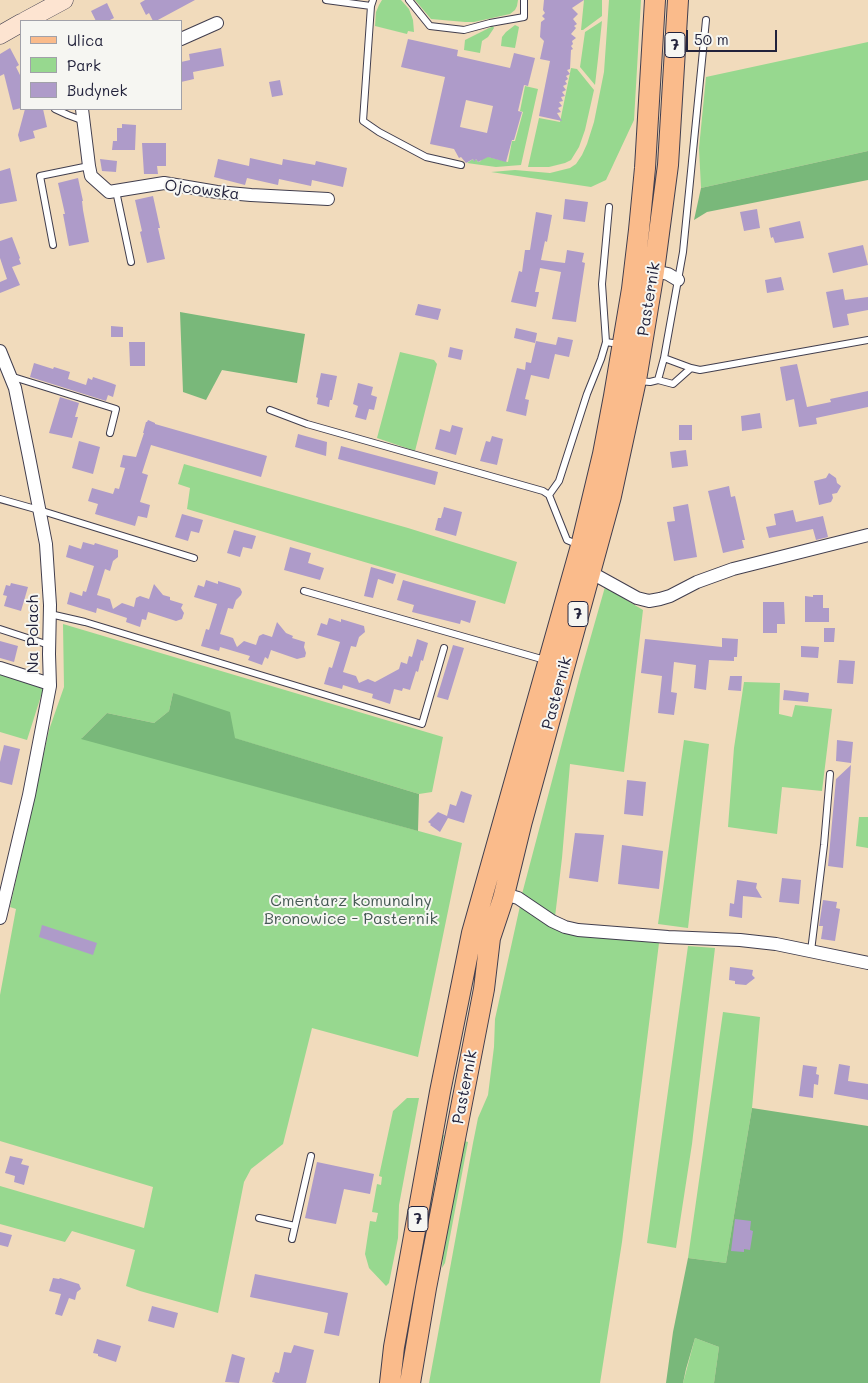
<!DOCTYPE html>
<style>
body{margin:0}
#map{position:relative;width:868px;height:1383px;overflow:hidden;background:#f1dbbc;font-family:Mali,sans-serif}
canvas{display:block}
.legend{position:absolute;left:20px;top:20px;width:162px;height:90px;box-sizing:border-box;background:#f6f6f2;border:1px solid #a1a1a9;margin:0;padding:6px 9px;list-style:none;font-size:15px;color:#22223b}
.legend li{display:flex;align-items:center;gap:10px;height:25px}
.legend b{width:25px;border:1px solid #a1a1a9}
.scale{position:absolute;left:686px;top:30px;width:91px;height:22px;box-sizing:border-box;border:2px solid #22223b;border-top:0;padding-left:6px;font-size:15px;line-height:18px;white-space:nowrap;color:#22223b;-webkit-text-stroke:4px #f6f6f2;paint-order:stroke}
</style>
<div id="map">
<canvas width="868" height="1383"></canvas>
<ul class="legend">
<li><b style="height:6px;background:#fabb8b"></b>Ulica</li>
<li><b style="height:14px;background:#97d88f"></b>Park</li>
<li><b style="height:14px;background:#ae9bc9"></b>Budynek</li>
</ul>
<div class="scale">50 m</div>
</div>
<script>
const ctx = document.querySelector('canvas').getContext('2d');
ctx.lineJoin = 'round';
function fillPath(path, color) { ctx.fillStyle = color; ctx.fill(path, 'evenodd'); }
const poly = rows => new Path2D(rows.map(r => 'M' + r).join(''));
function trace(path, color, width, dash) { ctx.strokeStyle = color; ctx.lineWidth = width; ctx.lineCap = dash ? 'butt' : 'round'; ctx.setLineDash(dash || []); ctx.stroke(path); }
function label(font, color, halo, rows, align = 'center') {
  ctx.font = font + ' Mali,sans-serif'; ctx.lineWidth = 4; ctx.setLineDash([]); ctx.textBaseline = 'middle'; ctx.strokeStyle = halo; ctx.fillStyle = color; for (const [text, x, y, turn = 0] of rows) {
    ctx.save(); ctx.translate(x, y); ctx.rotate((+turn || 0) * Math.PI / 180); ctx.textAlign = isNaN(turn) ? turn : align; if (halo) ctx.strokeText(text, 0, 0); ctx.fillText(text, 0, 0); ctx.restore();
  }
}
fillPath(poly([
 [382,0,401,0,409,9,413,20,414,32,408,31,407,34,375,26,376,12,379,5],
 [415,0,518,0,517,6,515,10,510,14,474,22,465,22,431,19],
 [584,0,602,0,602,16,583,30,581,30],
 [609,0,641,0,634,120,606,180,591,187,491,172,515,170,550,173,570,168,576,164,582,155,587,144,594,122,604,72],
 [602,21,598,59,595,85,580,67,585,32],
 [515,25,519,27,515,48,501,46,502,37,506,32],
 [493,26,494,28,488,37,482,41,480,53,464,50,465,40],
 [868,42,868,151,701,188,699,148,706,77],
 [571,68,577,69,594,90,585,130,579,147,571,160,565,163,549,167,528,167,539,118,560,122],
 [525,86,538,89,521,165,496,167,467,163,473,159,474,161,476,159,478,162,481,161,483,152,489,157,508,162,512,141,515,141,523,112,520,111],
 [400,352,434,360,437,364,415,451,377,438],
 [184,464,408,528,517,562,505,604,187,509,190,488,178,484],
 [605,587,643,610,624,772,570,764,562,858,555,917,522,894,581,671],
 [63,624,443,737,432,792,419,794,234,738,173,693,169,711,154,723,107,713,82,738,462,843,418,1057,312,1028,283,1144,251,1169,244,1182,218,1313,140,1291,126,1286,135,1250,72,1231,65,1242,0,1224,0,1186,144,1228,153,1187,0,1141,0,995,16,909,10,907,49,730,64,687],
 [0,663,47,677,27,740,0,732],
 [744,682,780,683,779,714,792,717,795,705,832,709,822,791,782,787,777,834,728,827,734,748],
 [684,740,709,744,688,928,658,924],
 [859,817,868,817,868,848,856,846],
 [520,906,577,936,659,943,622,1242,600,1383,429,1383,473,1143,478,1118,488,1095,494,1047,495,1019],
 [688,946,715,948,692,1144,676,1248,647,1243],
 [723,1012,760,1017,752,1108,726,1263,688,1258],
 [407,1098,419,1098,399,1205,398,1238,389,1283,386,1286,369,1268,365,1254,370,1221,376,1222,378,1213,372,1212,377,1184,381,1185,382,1177,379,1176,393,1111],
 [440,1135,444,1135,418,1273,414,1318,402,1383,396,1383],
 [464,1141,468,1142,445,1263,442,1268,444,1245],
 [695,1338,719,1347,714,1383,683,1383]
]), '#97d88f');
fillPath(poly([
 [868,151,868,180,707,212,694,220,701,188],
 [180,312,305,334,297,383,222,370,206,400,183,392],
 [173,693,230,712,235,738,419,794,418,831,81,739,107,713,154,723,169,711],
 [752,1108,868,1126,868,1383,714,1383,719,1347,695,1338,686,1369,683,1383,666,1383,673,1332,688,1258,726,1263]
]), '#79b87a');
fillPath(poly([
 [145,0,195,0,156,21,153,21,149,13,146,15,140,3],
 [544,0,584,0,572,8,578,14,573,19,577,24,574,26,576,28,571,34,576,38,572,41,573,44,571,46,573,49,571,50,570,69,567,70,570,74,566,76,568,79,565,81,567,84,563,86,566,90,562,92,565,96,561,97,563,101,559,102,562,106,558,108,561,112,557,113,562,121,539,116,550,61,540,59,544,41,540,37,541,22,545,19,542,16,545,13,543,10],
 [107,3,114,18,108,21,96,21,91,11],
 [408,39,458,50,457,56,510,68,514,53,535,58,528,86,524,85,518,111,522,112,514,140,512,140,506,162,488,157,478,162,476,159,474,162,473,159,466,163,461,157,459,158,454,149,430,144,445,77,401,67],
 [466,100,493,106,487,133,460,127],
 [10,48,19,65,16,67,21,77,21,108,13,110,4,74,0,76,0,54],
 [221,48,224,66,193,72,194,79,181,82,181,62,190,60,189,54],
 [280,80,283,95,272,97,269,82],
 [25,109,43,109,47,127,33,131,35,138,20,142,18,135],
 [122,124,136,125,135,150,112,150,113,141,117,141,117,128,122,128],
 [142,143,166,143,166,166,157,166,158,174,144,174],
 [250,158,282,165,283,159,315,165,316,161,347,168,343,187,312,180,311,186,279,179,278,185,247,178,245,185,214,177,218,159,249,166],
 [100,159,117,161,116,172,102,171],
 [10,168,17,201,0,204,0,171],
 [78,178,83,201,82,201,83,210,89,242,69,246,63,214,65,214,58,183],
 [153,196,160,228,158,228,165,259,147,263,140,232,142,231,135,200],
 [565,199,588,202,585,222,563,219],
 [757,209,760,228,744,231,740,212],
 [536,212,552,215,547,242,545,241,541,260,565,263,567,250,584,253,582,262,585,263,576,322,552,319,561,272,540,268,535,292,539,292,536,307,511,302,519,271,522,272,525,250,530,250],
 [800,221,804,238,775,243,773,237,771,238,769,228],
 [12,237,20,258,19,259,21,264,12,267,20,285,0,293,0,282,7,279,0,258,0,241],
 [863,245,868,265,833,273,828,253],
 [781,277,784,290,767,293,765,280],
 [843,289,845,300,868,297,868,310,847,314,849,325,833,328,826,292],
 [418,304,441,309,438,320,415,315],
 [111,326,123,327,123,337,111,337],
 [516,328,537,333,535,343,514,338],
 [558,337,573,340,569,357,555,354,549,379,531,375,525,399,529,400,526,416,506,411,517,368,525,370,526,362,531,363,536,341,556,345],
 [129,342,145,342,145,366,130,366],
 [450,347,463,350,461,360,448,357],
 [34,363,53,369,54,367,70,372,68,379,86,385,88,378,92,380,93,377,111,383,116,385,113,397,108,395,106,401,30,377],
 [797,364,807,407,831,402,830,399,868,391,868,407,816,418,817,424,799,427,794,399,786,401,780,367],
 [321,373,337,376,332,400,330,400,329,407,317,404,318,398,316,397],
 [358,383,373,387,371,395,377,397,374,410,369,409,366,420,355,417,358,406,353,404],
 [60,397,79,403,75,417,78,417,72,438,49,433],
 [760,413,762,428,742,431,741,416],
 [148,420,155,423,155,424,267,456,261,477,151,445,142,473,148,475,140,502,150,505,147,518,138,516,135,526,95,514,98,504,88,501,92,488,113,494,115,488,119,489,125,468,120,467,123,455,136,457,144,433,143,433,146,422,147,422],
 [452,425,463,428,456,455,435,449,440,429,450,432],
 [679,425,692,425,692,440,679,440],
 [298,434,327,442,326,456,295,447],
 [492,436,503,439,497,465,480,461,486,441,490,442],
 [79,441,100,447,93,474,72,468],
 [341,446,438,472,435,485,338,459],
 [686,450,688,466,672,468,670,452],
 [829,473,836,478,837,483,841,486,837,493,832,494,833,498,831,502,819,505,814,481,826,478],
 [729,486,731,497,735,496,745,540,742,540,744,548,723,553,708,491],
 [688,504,697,557,674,561,667,522,675,521,673,507],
 [444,507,462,512,456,536,435,530,438,518,441,518],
 [793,510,796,522,823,516,828,537,816,540,813,529,769,538,766,527,776,525,774,514],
 [182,514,203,520,199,533,191,531,188,541,175,537],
 [234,530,256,536,252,549,243,547,240,557,227,553],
 [83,542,94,545,95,543,118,550,118,557,113,561,110,571,105,569,97,595,110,599,113,609,122,603,134,607,136,598,140,596,149,599,154,584,163,595,170,597,170,600,183,604,181,608,184,613,182,619,176,621,148,612,146,620,142,619,140,627,126,622,127,618,97,608,96,613,67,604,70,592,82,596,83,591,86,592,94,566,66,557,69,545,81,549],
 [290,547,311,553,308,563,324,568,320,580,284,570],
 [371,567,396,574,393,584,378,579,373,598,364,596],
 [206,580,218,584,218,581,240,588,242,592,241,595,236,600,233,609,228,608,220,634,233,638,237,647,244,641,256,645,259,636,263,634,272,637,277,622,286,633,293,636,292,638,305,642,304,647,306,653,305,657,297,659,271,650,268,659,265,657,262,665,248,660,250,656,220,647,219,651,201,646,206,629,209,630,217,604,194,597,198,585,204,587],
 [403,580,476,601,470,623,461,620,460,624,412,612,414,605,397,600],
 [11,583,28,587,21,611,4,606,7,596,3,595,6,585,10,586],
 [813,595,823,595,823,608,829,608,829,622,805,622,805,596,813,597],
 [763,602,784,602,785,624,777,624,777,633,763,633],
 [329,618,341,622,341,619,364,626,365,632,359,637,356,647,351,646,343,672,356,676,359,683,368,679,375,682,399,669,401,662,407,664,409,656,412,657,417,639,428,643,423,661,421,660,418,672,416,671,410,690,403,688,402,691,394,689,390,704,372,698,373,694,359,690,343,685,342,689,324,684,329,667,332,668,340,642,317,635,321,623,327,625],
 [824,628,835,628,834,642,824,642],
 [722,638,738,639,737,657,734,657,734,661,709,660,706,690,694,688,696,665,674,662,671,692,677,693,674,715,658,713,662,676,641,673,645,639,722,647],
 [0,641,18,646,14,662,0,658],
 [453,645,464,648,448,700,437,697],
 [801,646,819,647,818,658,801,657],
 [839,660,855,661,853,684,837,683],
 [730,676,742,676,741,691,728,690],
 [784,690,809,693,808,702,783,700],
 [837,740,853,742,851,763,836,761],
 [4,745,20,749,12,785,0,782,0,762],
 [851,765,843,868,828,866,836,779],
 [627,780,646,782,643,816,624,814],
 [461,791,472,795,464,823,448,818,440,832,430,825,431,824,428,822,438,812,447,816,450,804,456,806],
 [575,833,604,835,598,882,569,878],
 [622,845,663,851,659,889,618,884],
 [782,878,801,880,799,904,779,902],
 [737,880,757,883,756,888,762,898,743,896,742,918,729,916,730,903,734,904],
 [823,900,837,902,836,908,840,909,835,941,821,939,823,926,819,926],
 [42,925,97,943,93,955,39,937],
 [730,967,753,970,752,975,755,978,746,985,735,984,735,981,729,980],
 [839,1064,850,1066,848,1081,868,1084,868,1100,834,1094],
 [803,1065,817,1067,816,1074,819,1075,818,1085,814,1084,813,1098,799,1096],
 [10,1156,23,1159,21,1164,29,1166,24,1185,14,1182,15,1176,5,1173],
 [317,1162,374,1174,370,1194,344,1189,336,1224,305,1218],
 [735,1219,751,1221,750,1230,753,1231,750,1250,744,1249,744,1252,731,1251],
 [0,1232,12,1235,8,1247,0,1245],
 [255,1274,348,1293,339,1336,324,1333,328,1313,250,1297],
 [53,1278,59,1279,60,1278,79,1284,81,1289,77,1292,75,1300,69,1298,62,1316,55,1314,61,1294,49,1291],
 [152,1306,178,1313,174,1328,148,1321],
 [97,1339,121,1346,116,1362,98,1356,98,1354,93,1353],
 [294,1345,314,1350,306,1383,276,1383,272,1382,275,1372,279,1373,284,1352,291,1353],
 [232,1354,245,1358,239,1383,225,1382]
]), '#ae9bc9');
const lane = poly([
 [326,0,371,6,373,0],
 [409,0,430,26,464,30,490,23,524,17,524,0],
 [371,6,363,121,379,132,426,157,461,165],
 [55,109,68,115,84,121],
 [116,191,131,262],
 [53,245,40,176,89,166],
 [606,342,602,284,609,207],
 [664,358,691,368],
 [10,376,116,409,110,433],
 [658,380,664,358,683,252,706,20],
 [639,381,650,382,658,380,673,384,691,368,700,370,868,340],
 [270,410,307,424,543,491,549,495,567,540,579,545],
 [549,495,559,481,587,394,601,359,606,342,619,344],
 [0,499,39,510,194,558],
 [304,591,545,660],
 [50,614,85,622,422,724,444,648],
 [0,629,49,645],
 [811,951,824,845,830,774],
 [259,1218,295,1226],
 [292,1239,311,1156]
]);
const street = poly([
 [181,39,217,23],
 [82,109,89,166,91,176,109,192,164,183,217,192,251,195,328,199],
 [654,271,668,274,678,280],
 [0,351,15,388,29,457,46,544,50,605,49,654,50,686,29,795,0,918],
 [590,572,637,598,649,601,660,599,670,596,697,582,733,569,868,535],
 [0,668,50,684],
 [504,894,518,898,552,921,565,927,578,930,668,937,740,940,776,944,868,963]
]);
const secondary = poly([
 [25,21,64,0],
 [0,35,21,23]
]);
const primary = poly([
 [390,1383,394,1347,440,1092,472,933,581,546,603,454,614,396,632,289,639,230,645,168,655,0],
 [410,1383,426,1288,484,989,490,938,503,899,522,821,611,496,636,380,654,271,668,165,678,0]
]);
trace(lane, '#413e4e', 8);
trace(street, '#413e4e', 14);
trace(secondary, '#413e4e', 19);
trace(primary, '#413e4e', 22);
trace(lane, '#fff', 6);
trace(street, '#fff', 12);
trace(secondary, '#fde4d1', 18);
trace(primary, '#fabb8b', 20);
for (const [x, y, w] of [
 [675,45,20],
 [578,614,20],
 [418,1219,20]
]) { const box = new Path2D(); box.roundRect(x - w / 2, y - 12.5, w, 25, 4); ctx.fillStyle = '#f6f6f2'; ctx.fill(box); trace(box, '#22223b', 1); }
label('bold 15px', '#22223b', null, [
 ["7",675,45],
 ["7",578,614],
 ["7",418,1219]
]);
label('16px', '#22223b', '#f6f6f2', [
 ["Ojcowska",202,190,7],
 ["Pasternik",649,299,-81],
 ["Na Polach",33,634,-90],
 ["Pasternik",557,693,-75],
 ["Pasternik",465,1087,-79]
]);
label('16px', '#455954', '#f6f6f2', [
 ["Cmentarz komunalny",351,901],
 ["Bronowice - Pasternik",351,919]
]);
</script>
